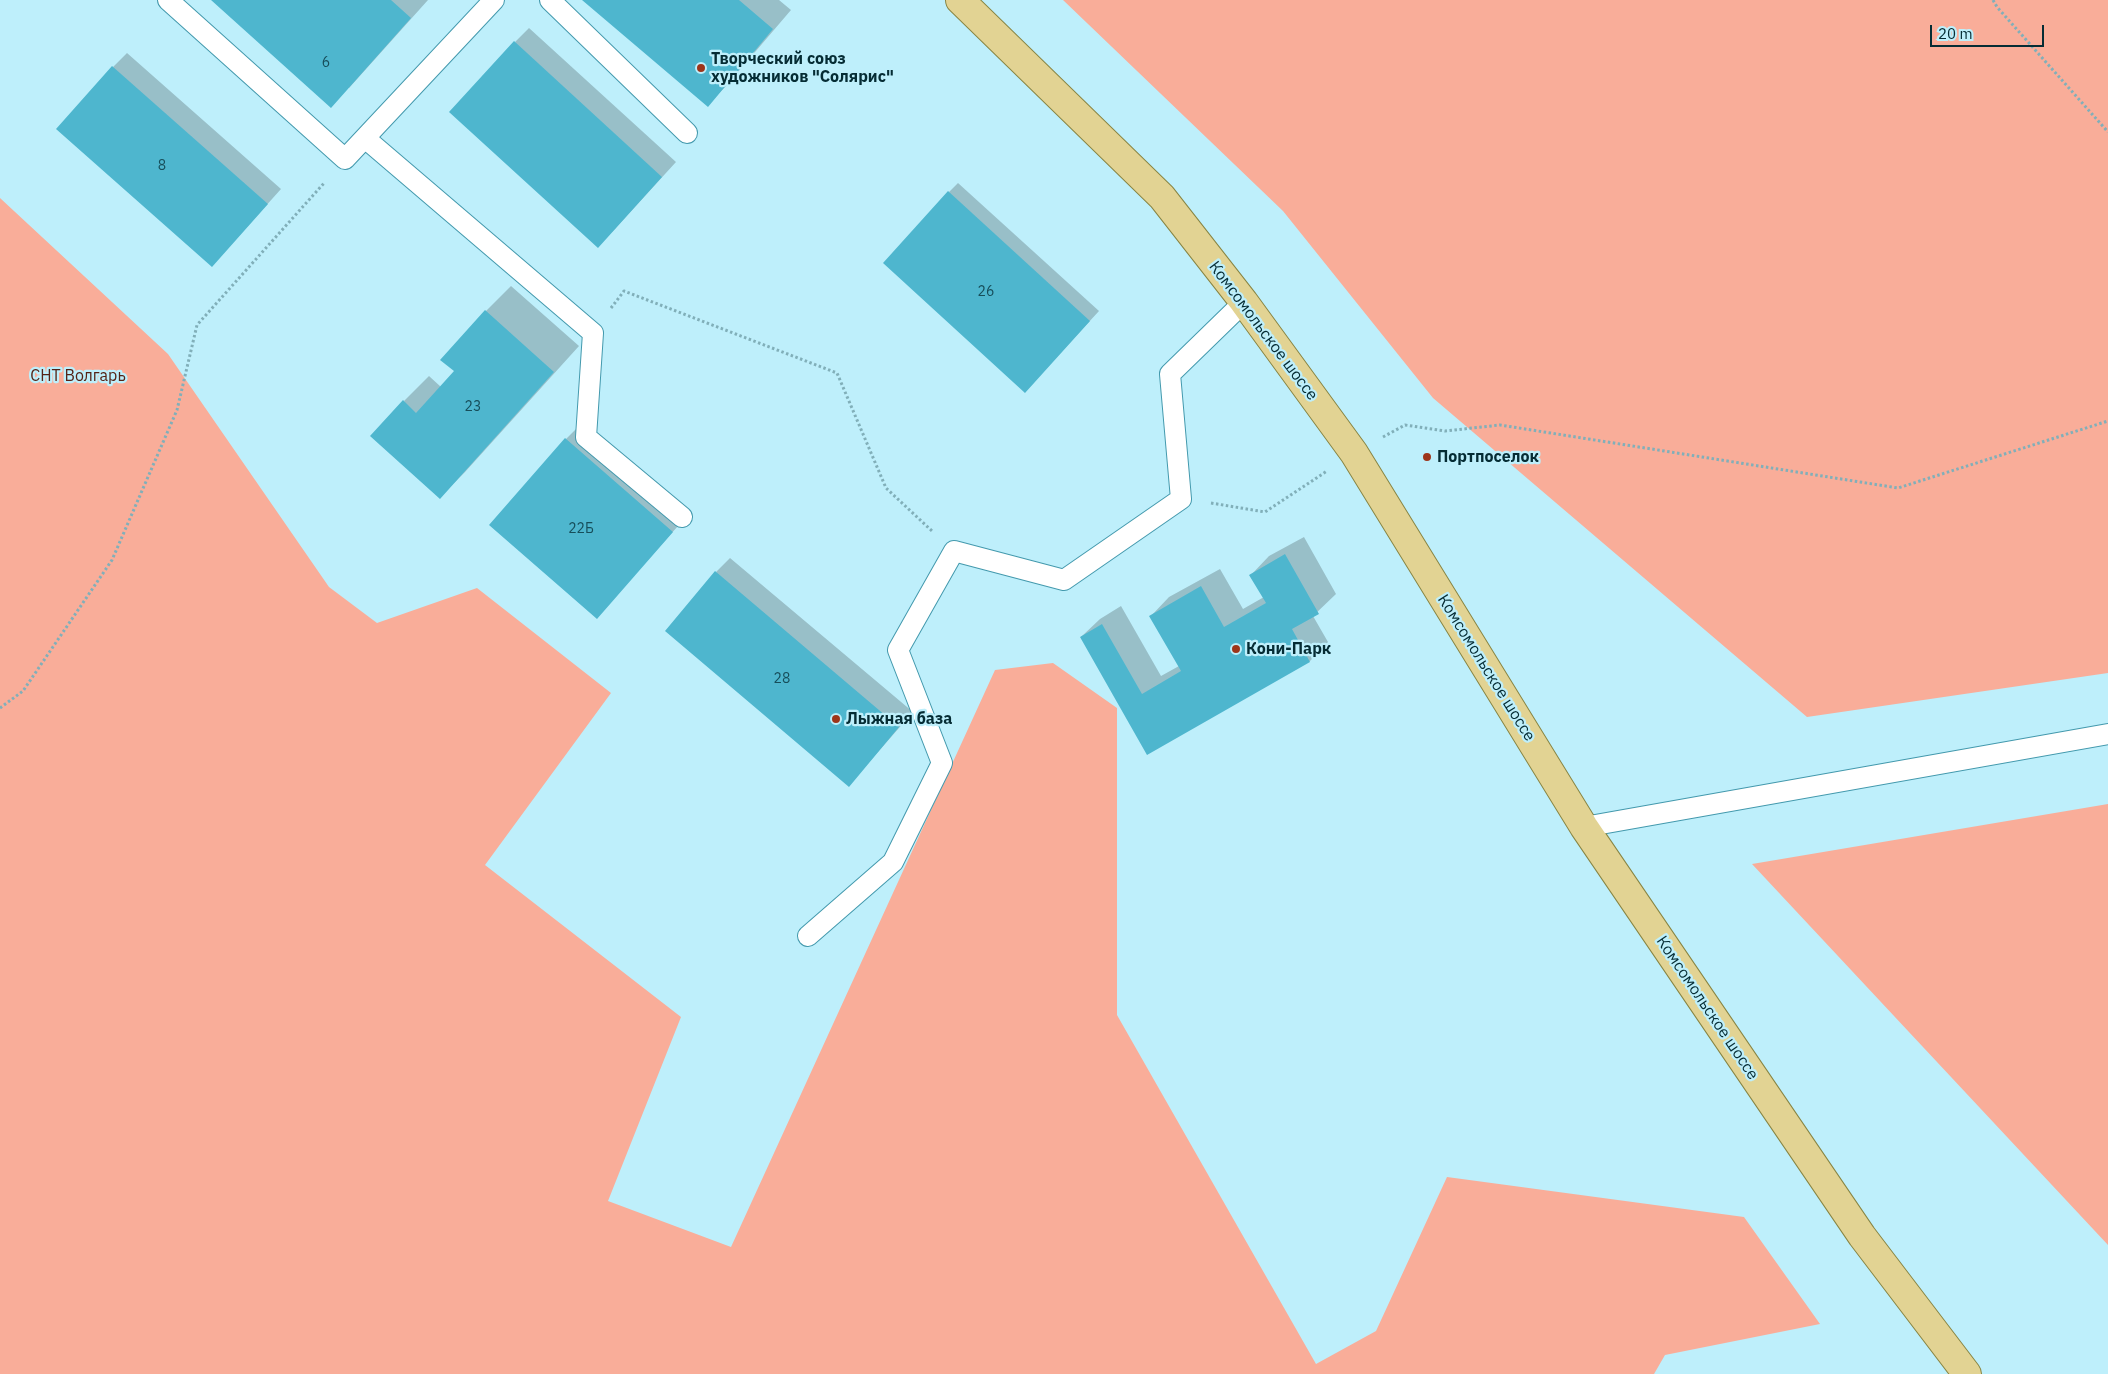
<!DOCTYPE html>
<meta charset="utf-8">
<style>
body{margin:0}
#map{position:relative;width:2108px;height:1374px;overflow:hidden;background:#beeffb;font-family:"IBM Plex Sans",sans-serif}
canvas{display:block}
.scale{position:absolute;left:1930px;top:25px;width:114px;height:22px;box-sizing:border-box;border:2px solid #052c34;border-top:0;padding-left:6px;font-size:15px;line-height:18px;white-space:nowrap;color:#052c34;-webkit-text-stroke:4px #beeffb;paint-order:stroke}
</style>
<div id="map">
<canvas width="2108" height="1374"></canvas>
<div class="scale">20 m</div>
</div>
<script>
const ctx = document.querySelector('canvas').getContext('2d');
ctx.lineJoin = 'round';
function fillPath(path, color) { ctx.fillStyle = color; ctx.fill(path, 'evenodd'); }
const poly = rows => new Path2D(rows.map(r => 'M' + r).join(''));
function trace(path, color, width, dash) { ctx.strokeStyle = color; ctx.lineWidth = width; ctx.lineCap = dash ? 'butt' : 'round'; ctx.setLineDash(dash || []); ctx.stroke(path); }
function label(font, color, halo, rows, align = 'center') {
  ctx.font = font + ' "IBM Plex Sans",sans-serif'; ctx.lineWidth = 4.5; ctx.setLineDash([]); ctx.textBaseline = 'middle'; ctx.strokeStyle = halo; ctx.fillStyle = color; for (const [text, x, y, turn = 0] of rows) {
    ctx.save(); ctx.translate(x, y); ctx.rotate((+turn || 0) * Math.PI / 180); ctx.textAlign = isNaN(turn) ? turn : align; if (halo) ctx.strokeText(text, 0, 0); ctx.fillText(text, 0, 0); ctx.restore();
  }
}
fillPath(poly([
 [1063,0,2108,0,2108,673,1807,717,1433,398,1283,211],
 [0,198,168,354,329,587,377,623,477,588,611,693,485,865,681,1017,608,1201,731,1247,995,670,1053,663,1117,708,1117,1015,1316,1364,1376,1331,1447,1177,1744,1217,1820,1324,1665,1355,1654,1374,0,1374],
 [2108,804,2108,1245,1752,864]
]), '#f9ad99');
fillPath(poly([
 [213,0,428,0,349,88],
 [583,0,779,0,791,10,726,86,708,105],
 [529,28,676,162,612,232,515,42],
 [127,53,281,189,212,266,113,67],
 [958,183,1099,311,1034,382,949,192],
 [511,286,579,346,465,472,440,497,404,401,429,376,441,387,455,371,486,311],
 [580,425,686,517,597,617,566,439],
 [1304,537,1336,594,1313,616,1328,642,1310,661,1148,753,1081,637,1100,619,1121,606,1161,676,1179,666,1151,616,1169,597,1220,569,1243,609,1264,597,1251,575,1269,556],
 [730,558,913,712,849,785,716,572]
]), '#0003');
fillPath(poly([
 [211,0,391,0,411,18,331,108],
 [582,0,739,0,773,29,708,107],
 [514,41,662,177,598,248,449,112],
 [112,66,268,204,212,267,56,129],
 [948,191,1090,321,1025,393,883,263],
 [485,310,554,372,440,499,370,436,403,400,416,413,454,371,440,360],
 [565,438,673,532,597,619,489,525],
 [1285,554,1319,614,1292,629,1310,662,1147,755,1080,637,1102,624,1142,694,1181,671,1149,616,1201,586,1224,627,1266,603,1249,575],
 [715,571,899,727,849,787,665,631]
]), '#4eb6ce');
const lane = poly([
 [168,0,345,159,494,0],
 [550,0,687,133],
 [366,139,593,333,586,437,682,517],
 [1584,827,2108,734],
 [808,936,893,862,942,763,898,650,954,551,1064,580,1181,499,1170,374,1244,302]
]);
const primary = poly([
 [960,0,1162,197,1244,302,1354,453,1584,827,1862,1236,1967,1374]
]);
trace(lane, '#4399ad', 22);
trace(primary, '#888543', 30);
trace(poly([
 [1993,0,1997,7,2108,132],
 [611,308,624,291,837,373,886,488,932,531],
 [1383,437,1405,425,1445,431,1500,425,1898,488,2108,421],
 [1211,503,1265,512,1327,471],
 [0,708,23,691,112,560,177,410,197,325,325,182]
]), '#81afb9', 3, [2.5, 2.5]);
trace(lane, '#fff', 20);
trace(primary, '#e2d393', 28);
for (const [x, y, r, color] of [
 [701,68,5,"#9d351a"],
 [1427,457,5,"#9d351a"],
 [1236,649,5,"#9d351a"],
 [836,719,5,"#9d351a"]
]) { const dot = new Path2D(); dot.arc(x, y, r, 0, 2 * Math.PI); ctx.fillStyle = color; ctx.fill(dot); trace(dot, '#beeffb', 2); }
label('14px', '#174e5a', null, [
 ["6",326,63],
 ["8",162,166],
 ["26",986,292],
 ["23",473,407],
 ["22Б",581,529],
 ["28",782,679]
]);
label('bold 16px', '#052c34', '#beeffb', [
 ["Творческий союз",711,59],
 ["художников \"Солярис\"",711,77],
 ["Портпоселок",1437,457],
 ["Кони-Парк",1246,649],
 ["Лыжная база",846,719]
], 'left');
label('16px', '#052c34', '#beeffb', [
 ["Комсомольское шоссе",1263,331,53],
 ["Комсомольское шоссе",1486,668,58],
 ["Комсомольское шоссе",1707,1008,56]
]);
label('16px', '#552215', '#beeffb', [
 ["СНТ Волгарь",78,376]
]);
</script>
